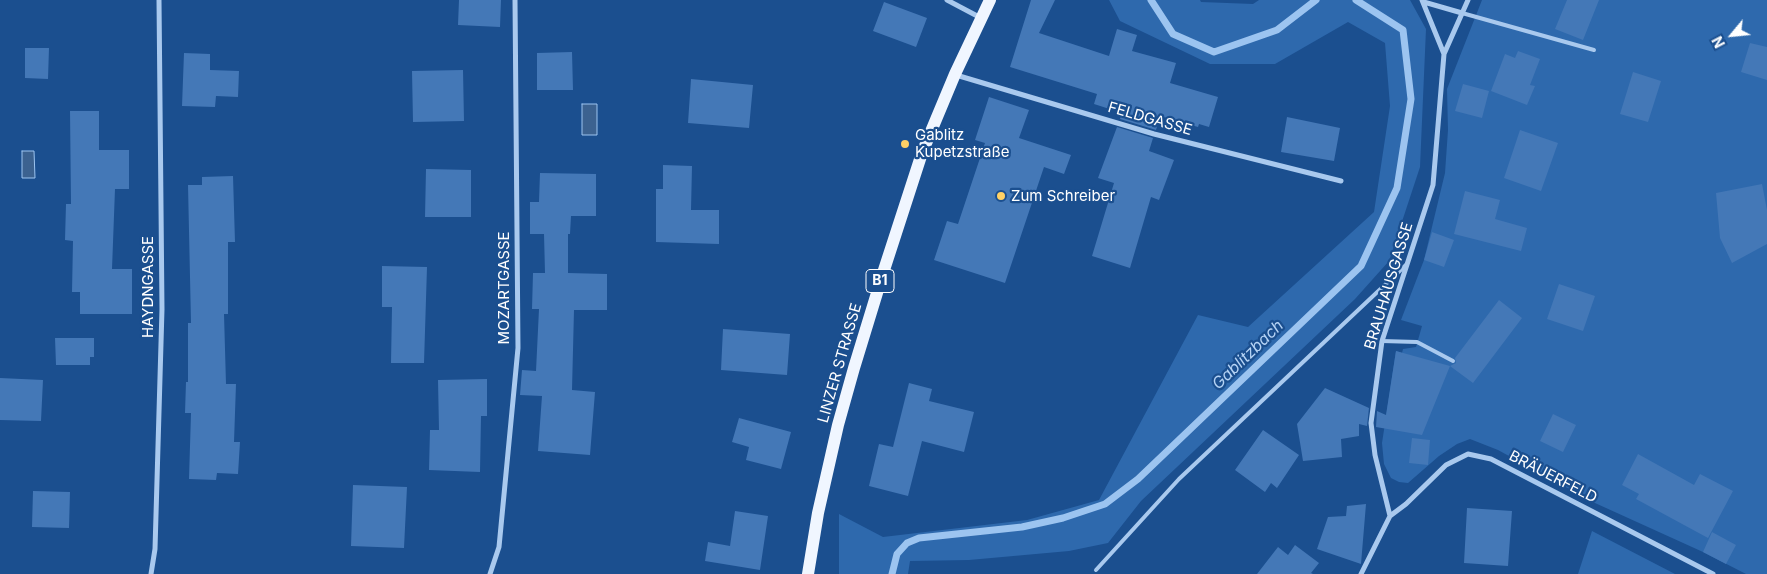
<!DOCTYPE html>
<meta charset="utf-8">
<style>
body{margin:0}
#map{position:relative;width:1767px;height:574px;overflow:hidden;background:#1b4f8f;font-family:Inter,sans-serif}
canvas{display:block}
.north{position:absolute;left:1707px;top:10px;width:50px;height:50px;-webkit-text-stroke:4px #1b4f8f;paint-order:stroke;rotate:242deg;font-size:14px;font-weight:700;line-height:20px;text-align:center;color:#fff}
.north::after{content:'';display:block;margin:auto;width:18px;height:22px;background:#fff;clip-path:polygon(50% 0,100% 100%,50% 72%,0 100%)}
</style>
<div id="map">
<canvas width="1767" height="574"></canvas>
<div class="north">N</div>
</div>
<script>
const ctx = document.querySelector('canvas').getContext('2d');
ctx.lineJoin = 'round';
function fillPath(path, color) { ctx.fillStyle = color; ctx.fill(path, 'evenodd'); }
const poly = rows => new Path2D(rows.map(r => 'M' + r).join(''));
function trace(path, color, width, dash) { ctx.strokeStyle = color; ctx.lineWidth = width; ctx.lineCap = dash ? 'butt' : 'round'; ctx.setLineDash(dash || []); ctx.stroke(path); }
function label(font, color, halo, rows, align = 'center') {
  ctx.font = font + ' Inter,sans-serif'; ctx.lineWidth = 4.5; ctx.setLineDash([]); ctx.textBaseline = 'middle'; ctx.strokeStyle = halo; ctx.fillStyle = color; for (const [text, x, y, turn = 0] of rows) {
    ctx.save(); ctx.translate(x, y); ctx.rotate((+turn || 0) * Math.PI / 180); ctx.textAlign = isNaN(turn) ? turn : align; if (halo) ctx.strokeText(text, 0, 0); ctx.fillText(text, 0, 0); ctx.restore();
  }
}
fillPath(poly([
 [1109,0,1200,0,1201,2,1253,4,1259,0,1410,0,1426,29,1420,167,1389,261,1355,299,1141,501,1108,543,1069,551,969,560,910,561,908,574,839,574,839,514,883,537,1027,520,1099,500,1198,315,1248,327,1374,212,1390,106,1385,43,1348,22,1275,64,1210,64,1120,21],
 [1482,0,1767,0,1767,574,1746,574,1703,552,1595,503,1498,450,1470,439,1457,444,1439,456,1408,483,1399,482,1391,478,1384,464,1382,443,1396,351,1402,353,1403,349,1416,347,1422,326,1401,320,1424,260,1445,173,1448,130,1447,89],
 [1592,531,1675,574,1578,574]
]), '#2e69ad');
const water = poly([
 [582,104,597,104,597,135,582,135,582,104],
 [22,151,34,151,35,178,22,178,22,151]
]);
fillPath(water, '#3c6290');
trace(water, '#9cc4f0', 1);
trace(poly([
 [1151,0,1173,34,1214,52,1277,30,1316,0],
 [892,574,897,554,907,543,919,538,1022,527,1063,518,1105,504,1138,479,1361,266,1397,188,1411,99,1403,30,1356,0]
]), '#9cc4f0', 7);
fillPath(poly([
 [459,0,501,0,500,27,458,25],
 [1031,0,1055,0,1039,33,1109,56,1117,29,1137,35,1132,51,1176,63,1170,83,1218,97,1209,127,1199,124,1198,127,1160,116,1156,130,1120,119,1122,113,1094,104,1097,94,1010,67],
 [1567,0,1599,0,1583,40,1555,29],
 [884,2,927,18,916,47,873,31],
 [1750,43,1767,47,1767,80,1741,72],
 [25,48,49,48,48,79,25,78],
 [1518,51,1540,59,1530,85,1535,86,1527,105,1491,91,1505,54,1515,58],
 [572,52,573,90,537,90,537,53],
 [184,53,210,54,210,70,239,71,238,97,216,96,215,107,182,106],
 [463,70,464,121,413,122,412,71],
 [1633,72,1661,81,1648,122,1620,114],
 [691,79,753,85,749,128,688,123],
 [1463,84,1489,91,1482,118,1455,111],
 [989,97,1029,110,1019,138,1071,155,1064,174,1044,167,1005,283,934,260,947,221,958,224,985,143,975,140],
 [70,111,99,111,99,150,129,150,129,189,115,189,112,269,132,269,132,314,80,314,80,292,72,292,73,241,65,240,66,204,71,204],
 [1287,117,1340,128,1334,161,1281,152],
 [1117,127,1153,138,1149,151,1174,160,1159,200,1151,197,1130,268,1092,256,1114,183,1098,178],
 [1520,130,1558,143,1541,191,1504,178],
 [663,165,692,166,691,210,719,210,719,244,656,242,656,189,663,189],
 [426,169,471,170,471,217,425,217],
 [540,173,596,174,596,216,571,216,570,234,568,234,568,273,607,274,607,310,574,310,572,390,595,392,590,455,538,451,542,396,520,395,522,370,536,371,539,309,532,309,533,273,545,273,544,234,530,234,530,202,539,202],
 [233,176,235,242,228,242,228,314,224,314,226,384,236,384,234,442,240,442,238,474,217,473,216,480,189,479,191,413,185,413,186,382,188,382,188,323,191,323,188,185,202,185,202,177],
 [1762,184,1767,210,1767,244,1732,263,1720,238,1716,193],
 [1465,191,1500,200,1495,219,1527,228,1521,251,1454,234],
 [1432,232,1454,240,1444,267,1424,260],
 [382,266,427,267,424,363,391,363,392,307,382,307],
 [1559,284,1595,296,1583,331,1547,319],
 [1499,300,1522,318,1473,383,1450,366,1456,363,1455,358],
 [723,329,790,334,787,375,721,370],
 [55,338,94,338,94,357,90,357,90,365,56,365],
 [1396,351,1450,366,1422,435,1376,427,1377,411,1386,415],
 [0,378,43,380,41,421,0,420],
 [487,379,487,416,481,416,480,472,429,470,430,430,439,430,438,380],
 [909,383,932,389,929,401,974,412,964,452,922,441,908,496,869,486,879,444,893,447],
 [1325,388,1369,408,1367,426,1359,424,1359,436,1341,439,1342,457,1303,461,1297,424],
 [1553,414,1576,425,1563,452,1540,441],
 [739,418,791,432,781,469,746,460,749,447,732,442],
 [1263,430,1299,455,1277,488,1271,483,1265,492,1235,470],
 [1412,438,1430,440,1428,465,1409,463],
 [1638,454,1694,485,1700,474,1733,491,1708,538,1636,499,1639,494,1622,485],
 [353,485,407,487,404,548,351,546],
 [33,491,70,492,69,528,32,527],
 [1366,504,1361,564,1317,549,1328,517,1346,516,1347,506],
 [1467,508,1512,511,1508,566,1464,563],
 [735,511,768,516,760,570,705,561,708,542,730,546],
 [1712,532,1736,545,1726,564,1703,552],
 [1295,545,1319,563,1311,573,1313,574,1257,574,1278,547,1288,555]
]), '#4478b7');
trace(poly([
 [1462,13,1594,50],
 [1382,341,1417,342,1453,361],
 [1096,570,1179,479,1407,264]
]), '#a9c9ee', 4);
trace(poly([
 [947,0,981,18],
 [1424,2,1462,13],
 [1444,54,1468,0],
 [956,75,1154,134,1341,181],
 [1390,516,1406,504,1446,465,1468,454,1491,459,1713,574],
 [151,574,155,549,162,309,159,0],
 [490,574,499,547,518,348,515,0],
 [1361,574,1390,516,1375,455,1371,423,1382,341,1433,185,1444,54,1422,0]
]), '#a9c9ee', 5);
trace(poly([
 [808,574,818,513,838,425,854,368,884,270,922,153,955,74,990,0]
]), '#f0f6ff', 12);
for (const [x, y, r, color] of [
 [905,144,5,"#ffd166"],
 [1001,196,5,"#ffd166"]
]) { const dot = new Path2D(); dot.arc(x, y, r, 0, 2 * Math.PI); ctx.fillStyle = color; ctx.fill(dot); trace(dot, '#1b4f8f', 2); }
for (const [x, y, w] of [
 [880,281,28]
]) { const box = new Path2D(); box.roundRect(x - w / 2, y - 11.5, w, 23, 4); ctx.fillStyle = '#1b4f8f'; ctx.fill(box); trace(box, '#fff', 1); }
label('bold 14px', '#fff', null, [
 ["B1",880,281]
]);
label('15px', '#fff', '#1b4f8f', [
 ["FELDGASSE",1150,119,16],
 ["BRAUHAUSGASSE",1389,286,-73],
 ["HAYDNGASSE",148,287,-90],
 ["MOZARTGASSE",504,288,-90],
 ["LINZER STRASSE",840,363,-74],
 ["BRÄUERFELD",1553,477,27]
]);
label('15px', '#fff', '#1b4f8f', [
 ["Gablitz",915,135],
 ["Kupetzstraße",915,152],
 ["Zum Schreiber",1011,196]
], 'left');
label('italic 16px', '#b5d3f5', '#1b4f8f', [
 ["Gablitzbach",1248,355,-44]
]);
</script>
